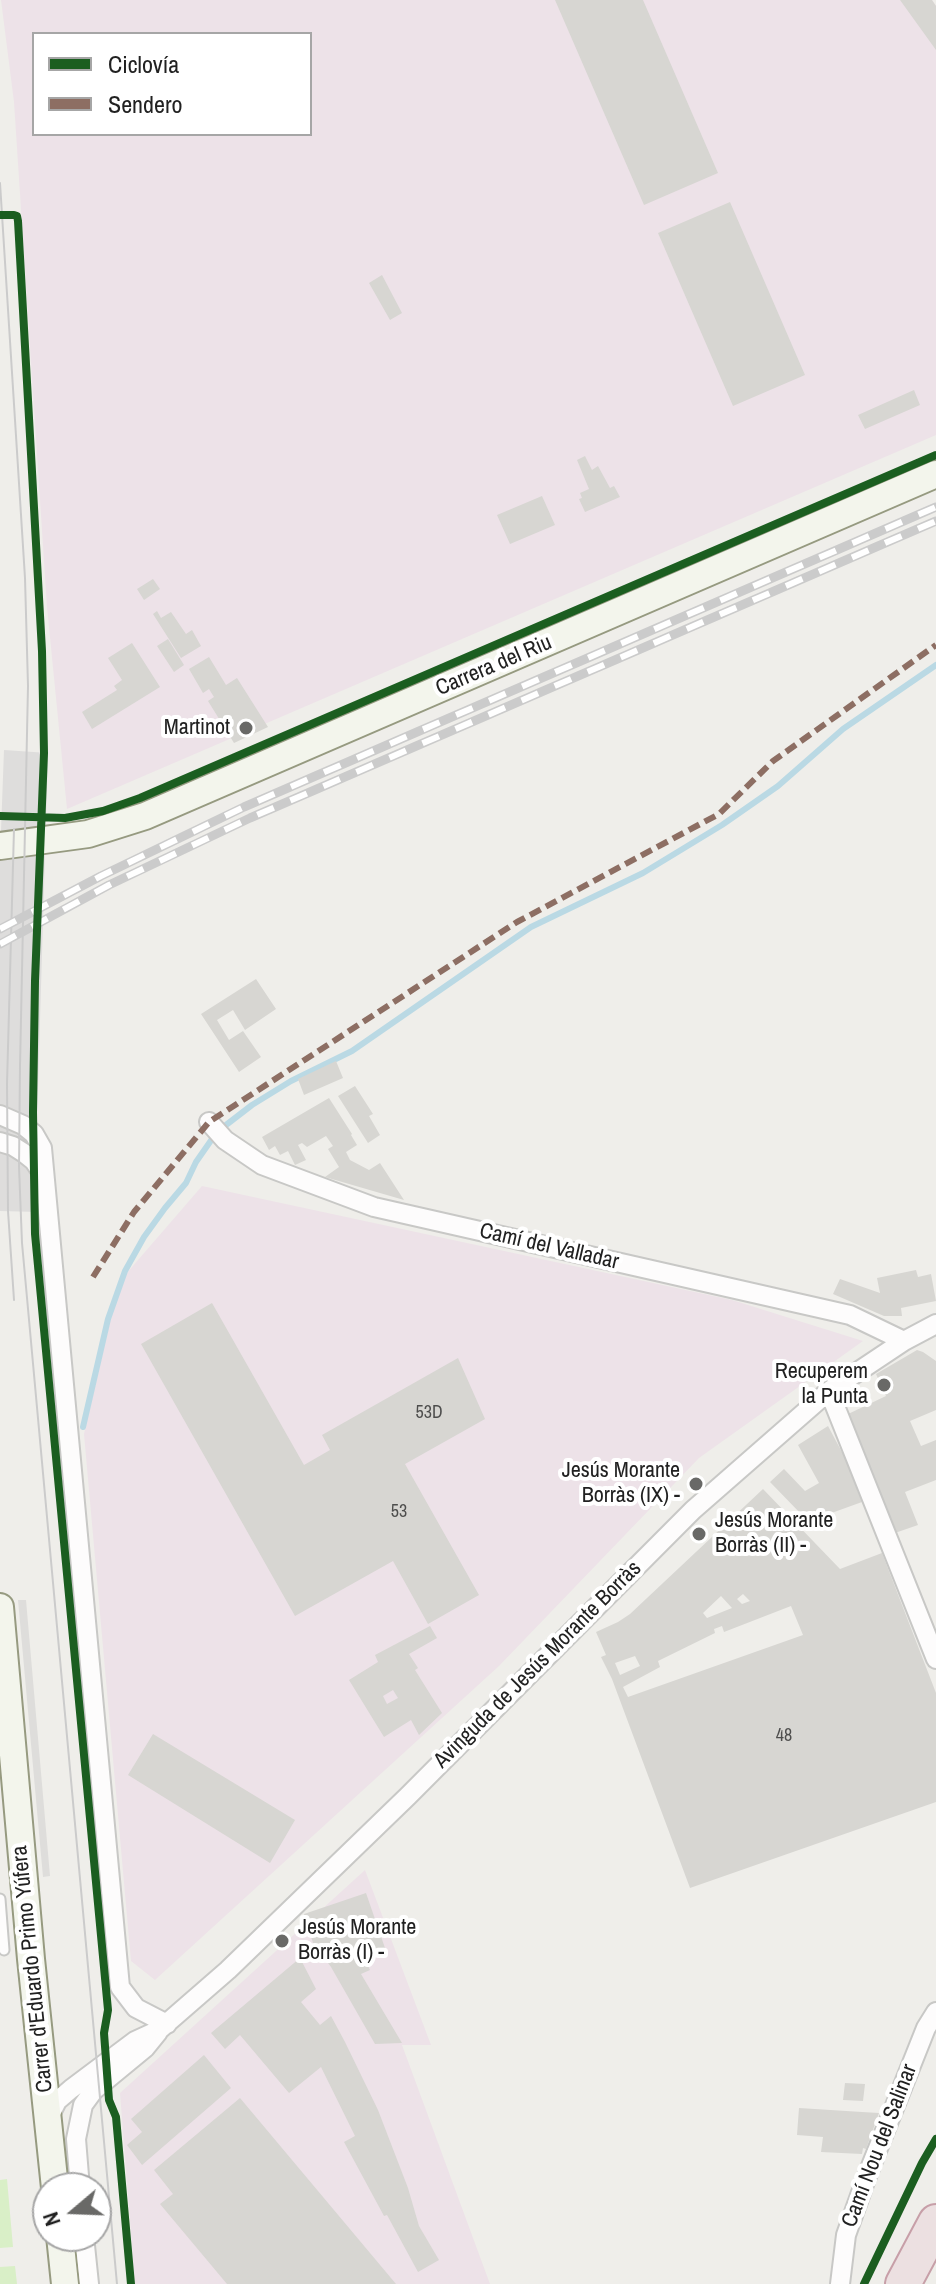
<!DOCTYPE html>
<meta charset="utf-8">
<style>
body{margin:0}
#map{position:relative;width:936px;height:2284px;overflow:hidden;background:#efeeea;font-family:"Archivo Narrow",sans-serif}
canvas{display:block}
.legend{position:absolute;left:32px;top:32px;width:280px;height:104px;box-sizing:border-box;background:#fff;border:2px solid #a6a6a6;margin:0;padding:10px 14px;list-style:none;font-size:24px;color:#212121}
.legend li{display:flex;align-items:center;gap:16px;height:40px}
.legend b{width:40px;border:2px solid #a6a6a6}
.north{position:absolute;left:32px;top:2172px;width:80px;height:80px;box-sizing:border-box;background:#fff;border:2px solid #a6a6a6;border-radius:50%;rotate:251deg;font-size:22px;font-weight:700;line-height:32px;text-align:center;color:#212121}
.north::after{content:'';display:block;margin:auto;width:28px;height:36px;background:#696967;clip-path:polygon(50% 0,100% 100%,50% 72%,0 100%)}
</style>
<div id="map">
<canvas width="936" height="2284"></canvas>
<ul class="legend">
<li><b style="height:10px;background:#1b5e20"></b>Ciclovía</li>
<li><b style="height:10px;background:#8d6e63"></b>Sendero</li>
</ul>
<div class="north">N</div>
</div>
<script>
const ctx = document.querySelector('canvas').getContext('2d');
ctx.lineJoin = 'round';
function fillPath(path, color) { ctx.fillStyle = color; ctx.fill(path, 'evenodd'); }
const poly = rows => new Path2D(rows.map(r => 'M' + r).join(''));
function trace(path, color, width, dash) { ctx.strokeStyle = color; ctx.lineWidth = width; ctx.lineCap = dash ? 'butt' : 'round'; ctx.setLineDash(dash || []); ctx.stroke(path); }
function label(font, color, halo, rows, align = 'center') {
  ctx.font = font + ' "Archivo Narrow",sans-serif'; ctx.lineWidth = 8; ctx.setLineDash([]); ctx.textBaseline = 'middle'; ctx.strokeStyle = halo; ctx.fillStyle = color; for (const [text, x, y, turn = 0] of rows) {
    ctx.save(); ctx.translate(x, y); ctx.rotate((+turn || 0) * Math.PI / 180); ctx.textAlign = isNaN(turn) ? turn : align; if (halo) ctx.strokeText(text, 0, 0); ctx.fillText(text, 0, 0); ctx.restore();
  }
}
fillPath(poly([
 [18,1600,26,1600,50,1876,43,1877]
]), '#dedddb');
fillPath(poly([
 [1,0,932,0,936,6,936,435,67,809,47,607,14,102],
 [34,34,310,34,310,134,34,134],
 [202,1186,732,1300,863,1341,699,1458,499,1666,155,1980,131,1961,84,1434,119,1282],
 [365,1870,431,2045,402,2045,490,2284,135,2284,120,2093]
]), '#ede2e8');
fillPath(poly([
 [7,2179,13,2247,0,2248,0,2180],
 [15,2266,17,2284,0,2284,0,2267]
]), '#d9efc7');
fillPath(poly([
 [4,750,48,753,37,1121,39,1212,0,1211,0,858]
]), '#dedddc');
trace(poly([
 [226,1125,252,1105,291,1081,352,1051,531,927,643,873,722,825,778,786,843,729,936,665],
 [83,1427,108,1319,125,1271,144,1237,165,1208,186,1183,196,1162,212,1139]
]), '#bad9e4', 6);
fillPath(poly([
 [555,0,643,0,718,173,644,205],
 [900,0,932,0,936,6,936,50],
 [730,202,805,375,733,406,658,233],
 [382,275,402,313,390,320,369,283],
 [914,390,920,405,865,429,858,415],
 [585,456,592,470,598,466,610,488,614,486,620,497,585,512,579,499,582,498,580,493,589,489,577,460],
 [542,496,555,525,510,544,497,515],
 [153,579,160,589,144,600,137,589],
 [157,611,161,618,171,612,186,634,192,630,201,646,181,658,153,614],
 [168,639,184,665,174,672,157,646],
 [132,643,160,687,92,729,82,712,117,690,114,686,122,680,108,658],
 [209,657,226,685,237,678,268,727,234,743,208,701,214,697,209,689,203,693,189,669],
 [256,979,276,1009,245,1030,233,1010,217,1020,229,1040,243,1031,261,1057,239,1072,201,1014],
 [336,1061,343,1078,304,1095,298,1079],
 [355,1086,373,1114,369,1116,380,1135,368,1143,338,1096],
 [329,1098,352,1134,351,1135,357,1145,346,1152,350,1160,369,1170,380,1163,404,1200,325,1177,339,1167,328,1149,333,1146,326,1136,307,1147,302,1143,298,1145,306,1160,295,1165,288,1151,280,1155,275,1146,269,1150,262,1137],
 [916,1270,918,1277,931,1274,936,1301,901,1308,902,1316,884,1316,833,1294,840,1279,880,1293,877,1278],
 [212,1303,304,1465,330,1450,322,1435,458,1358,485,1419,405,1464,479,1595,428,1624,393,1561,295,1616,141,1344],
 [917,1350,923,1352,936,1361,936,1410,910,1421,921,1446,936,1440,936,1480,905,1492,918,1525,892,1534,846,1415,886,1396,876,1374],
 [828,1426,844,1456,862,1502,826,1515,819,1521,802,1515,770,1482,784,1469,805,1491,819,1483,798,1445],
 [763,1489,840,1569,882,1553,936,1693,936,1802,690,1888,612,1679,601,1657,606,1655,596,1632,618,1622,630,1614],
 [743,1594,750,1601,742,1604,737,1599],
 [721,1596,732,1608,707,1618,703,1613],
 [791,1606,803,1635,628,1697,623,1687,660,1667,658,1661,715,1633,714,1629,722,1626,724,1632],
 [635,1656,640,1666,620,1675,615,1663],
 [430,1626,437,1638,409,1654,418,1668,415,1670,442,1713,419,1735,411,1720,384,1737,349,1680,378,1662,375,1655],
 [393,1690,398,1698,387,1704,383,1696],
 [153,1734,295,1820,270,1863,128,1775],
 [366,1893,385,1948,363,1955,370,1970,361,1974,402,2043,375,2044,331,1967,313,1943,304,1914],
 [352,1923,354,1930,341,1935,340,1931,336,1932,335,1929],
 [300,1958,316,1989,301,2002,320,2025,331,2016,345,2042,378,2110,408,2188,419,2226,439,2260,418,2272,387,2215,384,2216,344,2142,355,2136,321,2067,289,2093,240,2035,225,2049,211,2033],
 [204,2055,231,2088,142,2165,127,2145,142,2132,131,2119],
 [845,2083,865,2084,863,2101,843,2100],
 [240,2098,396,2284,227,2284,160,2204,173,2194,154,2170],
 [799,2108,862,2112,879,2113,866,2149,863,2148,862,2154,821,2152,823,2137,797,2135]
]), '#d7d6d2');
const lane = poly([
 [0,1899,4,1950]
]);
const street = poly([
 [0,1115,23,1125,34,1134,42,1148,120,1987,136,2008,167,2024],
 [209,1122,225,1140,262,1165,374,1207,850,1315,904,1341],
 [0,1142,13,1146,24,1153,34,1161,44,1176],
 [829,1391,936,1659],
 [48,2119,57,2101,71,2089,135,2041,159,2030,228,1970,408,1796,693,1510,829,1391,904,1341,936,1324],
 [80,2188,76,2139,83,2105,94,2090,145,2048,158,2032],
 [84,2236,89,2284],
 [840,2284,846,2235,867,2176,926,2028,936,2012]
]);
const secondary = poly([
 [0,846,88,834,145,816,936,474],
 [0,1607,31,1959,55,2188],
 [60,2236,65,2284]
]);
const highway = poly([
 [903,2284,936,2222]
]);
trace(lane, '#c8c8c6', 13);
trace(street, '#c8c8c6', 22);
trace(secondary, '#969a80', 30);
trace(highway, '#c79fa8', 38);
trace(lane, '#fdfcfc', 9);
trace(street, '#fdfcfc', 18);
trace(secondary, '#f3f5ec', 26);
trace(highway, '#ece0e1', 34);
trace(poly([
 [0,183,25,578,28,686,20,1066,19,1167,22,1243,117,2284],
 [14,1300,8,1211,7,1084,14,829]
]), '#cbcbcb', 2);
const rail = poly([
 [0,929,101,876,244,807,936,507],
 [0,944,109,885,250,818,936,521]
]);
trace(rail, '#cbcbcb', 9);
trace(rail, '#fff', 6, [18]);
trace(poly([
 [93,1277,134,1212,209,1122,517,922,719,814,773,761,936,645]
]), '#8d6e63', 6, [12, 6]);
trace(poly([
 [0,215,14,215,17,216,18,221,42,651,44,753,35,981,33,1112,35,1234,108,2010,104,2033,109,2100,116,2117,131,2284],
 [0,816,65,818,103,811,140,798,936,455],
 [864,2284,922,2163,936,2139]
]), '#1b5e20', 8);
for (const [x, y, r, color] of [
 [246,728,8,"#696967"],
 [884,1385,8,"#696967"],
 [696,1484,8,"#696967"],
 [699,1534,8,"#696967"],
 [282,1941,8,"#696967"]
]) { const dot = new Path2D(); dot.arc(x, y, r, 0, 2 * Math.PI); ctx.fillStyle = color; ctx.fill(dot); trace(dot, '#fff', 3); }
label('18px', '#4e4e4d', null, [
 ["53D",429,1413],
 ["53",399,1512],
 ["48",784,1736]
]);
label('22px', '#212121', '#fff', [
 ["Carrera del Riu",494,666,-23],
 ["Camí del Valladar",549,1247,13],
 ["Avinguda de Jesús Morante Borràs",538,1665,-45],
 ["Carrer d'Eduardo Primo Yúfera",33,1969,-96],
 ["Camí Nou del Salinar",880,2146,-69]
]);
label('22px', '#212121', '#fff', [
 ["Martinot",230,728],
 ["Recuperem",868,1372],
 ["la Punta",868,1397],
 ["Jesús Morante",680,1471],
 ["Borràs (IX) -",680,1496],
 ["Jesús Morante",715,1521,"left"],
 ["Borràs (II) -",715,1546,"left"],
 ["Jesús Morante",298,1928,"left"],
 ["Borràs (I) -",298,1953,"left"]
], 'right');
</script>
